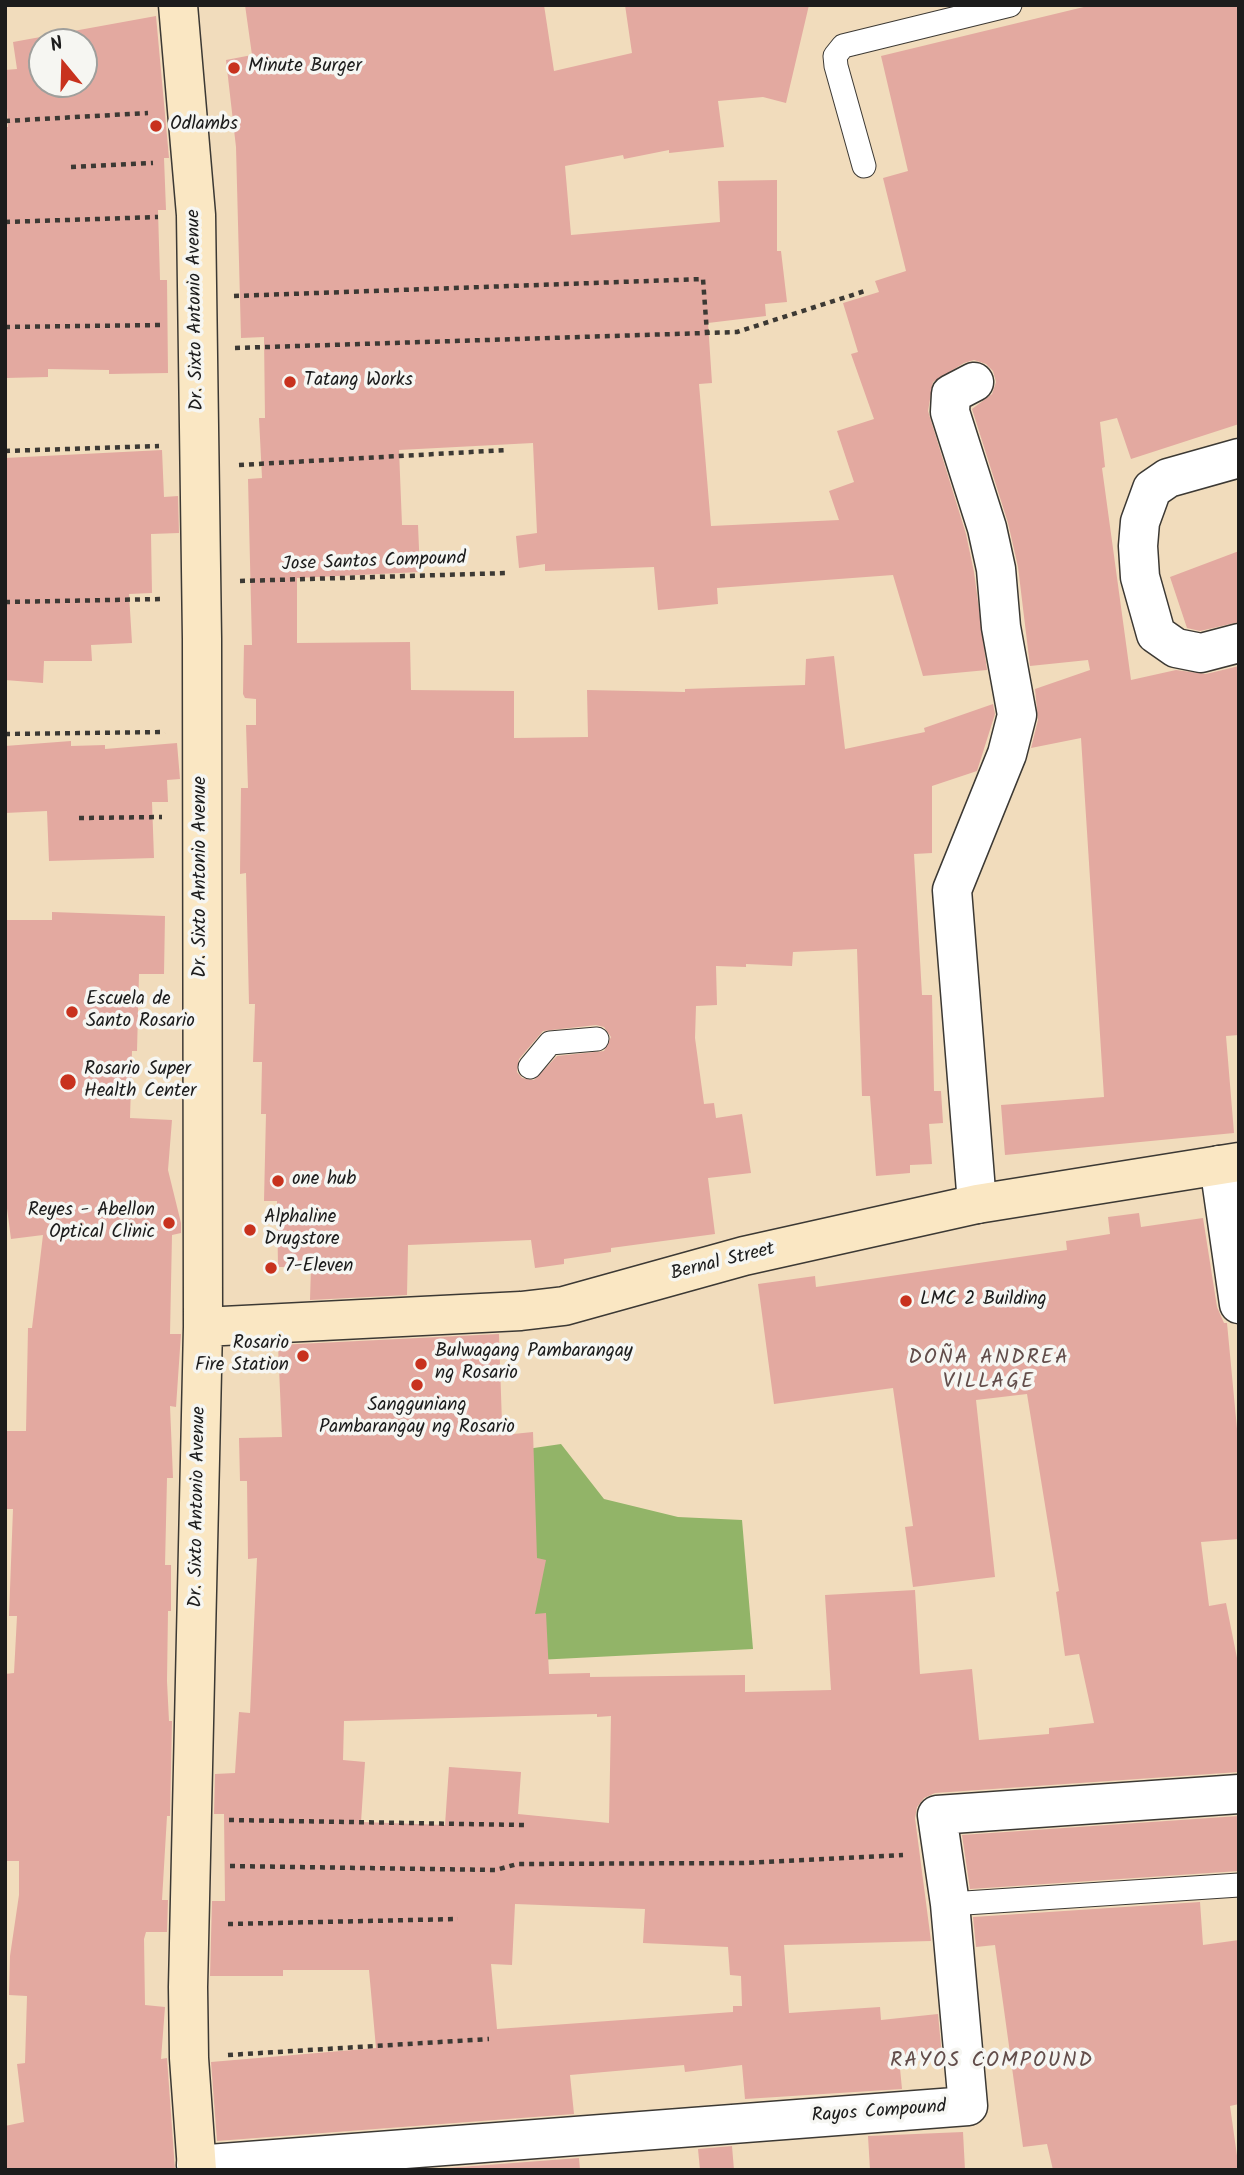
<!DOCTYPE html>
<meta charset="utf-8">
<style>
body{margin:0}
#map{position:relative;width:1244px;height:2175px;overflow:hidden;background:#f1dcbc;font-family:Kalam,sans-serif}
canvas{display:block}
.frame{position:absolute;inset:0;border:7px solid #1c1c1c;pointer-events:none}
.north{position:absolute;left:28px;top:28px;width:70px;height:70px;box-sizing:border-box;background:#f6f6f2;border:2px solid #9f9f9c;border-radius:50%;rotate:341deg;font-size:19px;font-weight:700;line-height:28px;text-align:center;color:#1c1c1c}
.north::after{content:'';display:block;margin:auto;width:24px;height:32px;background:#c8321e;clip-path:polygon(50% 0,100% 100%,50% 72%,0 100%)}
</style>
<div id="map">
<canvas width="1244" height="2175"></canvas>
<div class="frame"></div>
<div class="north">N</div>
</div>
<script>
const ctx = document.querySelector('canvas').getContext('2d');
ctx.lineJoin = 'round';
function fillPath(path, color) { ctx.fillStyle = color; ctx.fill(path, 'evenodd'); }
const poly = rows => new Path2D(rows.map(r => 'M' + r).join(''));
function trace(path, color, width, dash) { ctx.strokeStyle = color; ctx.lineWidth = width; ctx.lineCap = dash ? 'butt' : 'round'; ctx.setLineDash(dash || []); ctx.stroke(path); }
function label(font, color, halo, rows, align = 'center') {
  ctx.font = font + ' Kalam,sans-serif'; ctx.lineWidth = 7; ctx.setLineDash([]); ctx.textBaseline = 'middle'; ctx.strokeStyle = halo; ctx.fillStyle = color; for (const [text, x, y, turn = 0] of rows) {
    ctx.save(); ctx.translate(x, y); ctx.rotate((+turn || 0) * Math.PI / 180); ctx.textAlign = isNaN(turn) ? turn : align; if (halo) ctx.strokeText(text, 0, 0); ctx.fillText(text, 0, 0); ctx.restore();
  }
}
fillPath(poly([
 [561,1444,604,1499,678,1517,742,1520,753,1649,537,1660,527,1449]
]), '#92b468');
fillPath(poly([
 [245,5,544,5,554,71,632,53,625,5,809,5,786,103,763,97,718,101,724,147,669,153,669,150,624,159,623,155,565,166,571,235,720,222,718,181,777,180,777,251,781,251,787,302,765,304,766,316,708,323,712,383,699,384,711,526,839,520,829,491,854,482,837,431,874,419,851,354,858,352,843,303,879,292,875,281,906,271,883,178,908,171,881,56,1092,5,1239,5,1239,424,1131,459,1117,418,1100,422,1105,467,1102,468,1131,680,1176,670,1206,674,1239,666,1239,1035,1226,1036,1234,1133,1005,1155,1001,1105,1104,1097,1081,738,1031,748,1038,720,1035,689,1090,670,1088,660,1030,666,1018,567,1008,523,972,409,992,394,996,382,993,371,986,364,974,360,964,363,933,382,928,411,966,534,974,572,987,670,923,676,893,575,717,588,718,604,658,610,654,567,545,571,545,564,519,568,516,536,537,533,533,443,399,450,402,525,418,525,420,572,297,578,297,643,410,642,411,690,514,691,514,738,588,737,587,690,685,692,685,689,805,685,806,659,834,656,845,749,925,732,924,728,993,704,995,714,977,771,932,786,932,853,914,854,922,995,932,995,934,1091,941,1091,943,1123,929,1124,932,1164,910,1165,910,1173,876,1176,870,1096,862,1096,857,949,793,952,792,966,746,964,746,967,716,966,717,1005,696,1006,695,1038,704,1104,714,1103,716,1118,742,1114,751,1173,708,1178,715,1234,611,1248,611,1252,564,1259,564,1264,535,1268,531,1240,408,1245,407,1295,310,1300,311,1267,278,1267,277,1201,264,1201,266,1114,261,1114,262,1062,253,1062,255,1004,249,1004,246,873,240,874,241,788,248,788,246,725,256,725,256,699,245,698,243,694,244,645,252,645,248,479,262,478,259,418,265,418,264,337,241,338,236,147,226,60,252,55],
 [596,1025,604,1027,611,1037,604,1051,557,1056,534,1080,522,1078,517,1072,519,1059,543,1031],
 [156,16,168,147,169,158,164,158,166,210,158,210,160,280,167,280,168,373,109,374,109,370,48,369,48,377,5,378,5,127,8,127,5,70,17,69,13,42],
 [42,42,84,42,84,84,42,84],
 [162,450,164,497,178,496,179,533,151,534,152,593,129,594,132,643,91,645,92,661,44,661,43,683,5,680,5,458],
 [1239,551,1239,622,1200,631,1187,628,1170,577],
 [71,741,71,746,105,745,105,749,177,743,180,779,167,780,168,802,152,802,154,858,49,861,47,811,5,813,5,746],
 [52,912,165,916,164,974,139,974,137,1051,132,1051,130,1118,172,1120,168,1170,181,1223,181,1233,172,1235,170,1334,181,1334,176,1407,170,1406,173,1478,167,1478,165,1565,171,1565,171,1611,168,1611,167,1681,169,1721,172,1721,170,1816,167,1816,162,1900,168,1900,167,1932,146,1932,144,1939,145,2005,165,2007,161,2059,167,2058,175,2170,5,2170,5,2126,24,2122,17,2064,25,2063,27,1996,9,1995,10,1956,19,1895,19,1861,5,1861,5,1674,14,1673,17,1616,9,1616,13,1509,5,1509,5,1431,26,1431,28,1328,32,1328,43,1235,11,1239,5,1193,5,920,52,920],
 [1139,1213,1141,1227,1203,1218,1217,1307,1224,1323,1227,1323,1239,1450,1239,1539,1201,1542,1209,1606,1226,1603,1239,1668,1239,1772,935,1793,924,1798,917,1807,915,1818,931,1941,784,1945,789,2013,880,2007,881,2020,938,2014,942,2056,899,2058,902,2089,745,2099,742,2065,685,2072,684,2065,570,2075,574,2114,217,2141,211,2062,376,2048,369,1970,283,1970,283,1976,210,1976,212,1901,225,1901,224,1814,214,1814,215,1774,235,1773,239,1712,250,1713,257,1558,248,1559,247,1481,240,1481,239,1438,282,1437,278,1345,499,1334,502,1424,513,1424,513,1434,533,1432,537,1558,546,1560,535,1614,546,1613,549,1674,590,1673,590,1677,745,1675,745,1692,831,1690,825,1595,915,1590,920,1674,972,1669,979,1740,1049,1734,1049,1728,1094,1723,1079,1654,1065,1656,1056,1592,1059,1591,1027,1394,976,1400,995,1577,913,1587,905,1527,913,1526,893,1388,774,1404,758,1284,815,1276,816,1287,1067,1250,1066,1241,1110,1234,1108,1217],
 [597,1714,597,1717,611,1716,609,1823,518,1814,521,1772,449,1767,445,1825,361,1822,365,1762,343,1760,344,1721],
 [515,1904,645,1909,643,1943,728,1947,730,1975,741,1976,742,2006,733,2006,733,2012,497,2029,491,1964,512,1965],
 [1239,1816,1239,1871,970,1889,962,1835],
 [1200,1902,1203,1945,1239,1940,1239,2104,1230,2106,1239,2170,1053,2170,1047,2144,1023,2147,995,1945,976,1947,973,1917],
 [963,2132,965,2170,870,2170,868,2136],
 [732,2146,734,2170,700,2170,698,2149],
 [579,2158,580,2170,421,2170]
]), '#e3a9a0');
const lane = poly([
 [864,166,836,66,835,56,843,46,1010,5],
 [530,1067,550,1043,597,1039],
 [950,1904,1239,1885]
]);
const street = poly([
 [974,382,951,394,950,412,987,528,996,569,1001,627,1017,715,1007,754,952,890,977,1204],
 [1239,458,1168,478,1152,489,1140,522,1138,546,1140,577,1156,634,1176,648,1201,653,1239,643],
 [1219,1165,1239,1304],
 [196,2165,968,2106,950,1904,937,1815,1239,1794]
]);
const secondary = poly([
 [178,5,196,215,202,639,203,1327,188,1987,189,2058,197,2170],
 [203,1327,521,1311,564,1306,744,1256,977,1204,1239,1162]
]);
trace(lane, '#3c3934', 25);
trace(street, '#3c3934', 41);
trace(secondary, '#3c3934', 41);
trace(poly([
 [5,121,148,113],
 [71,167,153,163],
 [5,222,158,217],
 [234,296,703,279,707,333],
 [5,327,160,325],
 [235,348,737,332,868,290],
 [5,451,159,446],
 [239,465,507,450],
 [240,581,509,573],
 [5,602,162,599],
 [5,734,165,732],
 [79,818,162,817],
 [229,1820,525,1825],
 [230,1866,496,1870,517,1864,743,1863,903,1855],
 [228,1924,458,1919],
 [228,2055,489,2039]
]), '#3c3934', 4.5, [5, 5]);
trace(lane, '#fff', 23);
trace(street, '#fff', 38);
trace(secondary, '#fae7c3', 38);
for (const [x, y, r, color] of [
 [234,68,7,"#c8321e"],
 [156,126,7,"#c8321e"],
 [290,382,7,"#c8321e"],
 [72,1012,7,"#c8321e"],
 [68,1082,9,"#c8321e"],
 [278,1181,7,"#c8321e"],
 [169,1223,7,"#c8321e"],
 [250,1230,7,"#c8321e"],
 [271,1268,7,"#c8321e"],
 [906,1301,7,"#c8321e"],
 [303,1356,7,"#c8321e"],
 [421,1364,7,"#c8321e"],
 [417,1385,7,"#c8321e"]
]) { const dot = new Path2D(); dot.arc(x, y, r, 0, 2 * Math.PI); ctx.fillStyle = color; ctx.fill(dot); trace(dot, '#f6f6f2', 2.5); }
label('19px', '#1c1c1c', '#f6f6f2', [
 ["Minute Burger",248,68],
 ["Odlambs",170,126],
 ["Tatang Works",304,382],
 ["Escuela de",86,1001],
 ["Santo Rosario",86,1023],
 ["Rosario Super",84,1071],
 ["Health Center",84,1093],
 ["one hub",292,1181],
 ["Reyes - Abellon",155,1212,"right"],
 ["Optical Clinic",155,1234,"right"],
 ["Alphaline",264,1219],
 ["Drugstore",264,1241],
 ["7-Eleven",285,1268],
 ["LMC 2 Building",920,1301],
 ["Rosario",289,1345,"right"],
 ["Fire Station",289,1367,"right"],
 ["Bulwagang Pambarangay",435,1353],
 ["ng Rosario",435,1375],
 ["Sangguniang",417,1407,"center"],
 ["Pambarangay ng Rosario",417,1429,"center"]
], 'left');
label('19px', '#1c1c1c', '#f6f6f2', [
 ["Dr. Sixto Antonio Avenue",197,310,-91],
 ["Jose Santos Compound",374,563,-2],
 ["Dr. Sixto Antonio Avenue",202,877,-90],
 ["Bernal Street",723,1263,-14],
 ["Dr. Sixto Antonio Avenue",199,1507,-89],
 ["Rayos Compound",879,2113,-4]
]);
ctx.letterSpacing = '2px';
label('21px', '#624d4a', '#f6f6f2', [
 ["DOÑA ANDREA",989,1359],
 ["VILLAGE",989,1383],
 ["RAYOS COMPOUND",992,2062]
]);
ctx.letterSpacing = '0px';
</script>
